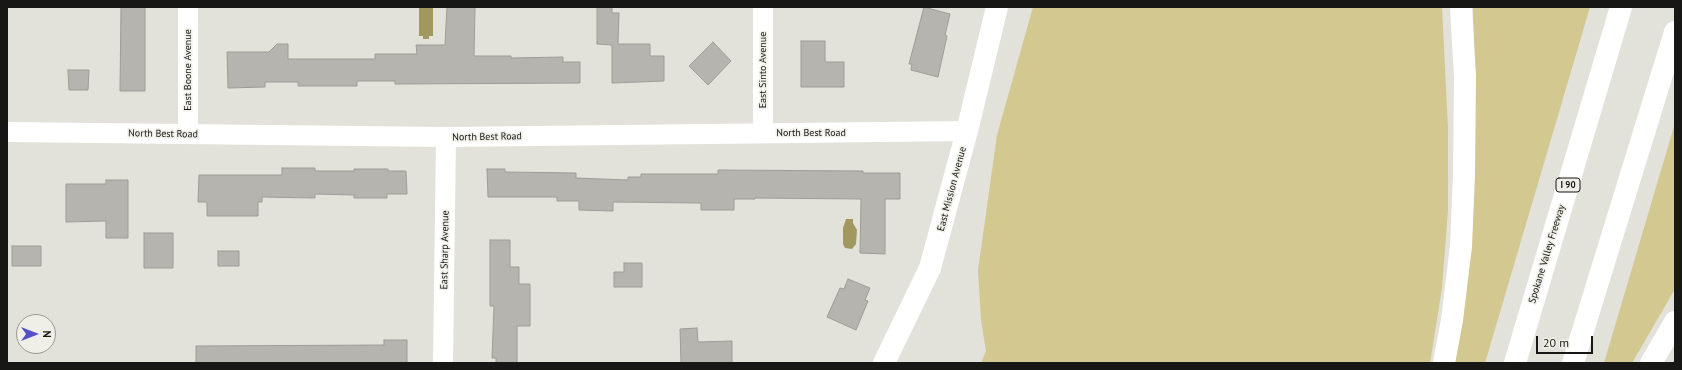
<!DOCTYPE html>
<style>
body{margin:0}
#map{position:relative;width:1682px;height:370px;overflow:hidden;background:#e2e1da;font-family:"PT Sans",sans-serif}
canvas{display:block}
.frame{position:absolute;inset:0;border:8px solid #171715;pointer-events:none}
.north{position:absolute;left:16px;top:314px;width:40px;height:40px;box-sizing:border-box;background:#efeee7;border:1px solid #999893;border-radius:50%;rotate:90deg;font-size:11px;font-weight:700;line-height:16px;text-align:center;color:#171715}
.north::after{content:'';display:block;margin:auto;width:14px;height:18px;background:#5350c7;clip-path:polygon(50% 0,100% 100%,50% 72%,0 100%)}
.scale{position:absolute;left:1536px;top:336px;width:57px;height:18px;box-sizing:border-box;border:2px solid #171715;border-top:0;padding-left:5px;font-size:12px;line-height:14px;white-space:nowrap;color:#171715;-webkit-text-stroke:3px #efeee7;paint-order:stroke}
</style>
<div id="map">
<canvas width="1682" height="370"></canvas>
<div class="frame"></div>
<div class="north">N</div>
<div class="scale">20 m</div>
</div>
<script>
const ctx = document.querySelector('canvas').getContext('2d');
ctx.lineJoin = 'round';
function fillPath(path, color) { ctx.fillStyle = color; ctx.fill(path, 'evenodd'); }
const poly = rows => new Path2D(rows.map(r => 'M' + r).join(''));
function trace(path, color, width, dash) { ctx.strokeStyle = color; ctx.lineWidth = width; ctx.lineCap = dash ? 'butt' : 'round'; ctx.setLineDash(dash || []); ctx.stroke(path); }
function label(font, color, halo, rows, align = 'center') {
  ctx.font = font + ' "PT Sans",sans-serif'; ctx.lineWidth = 3; ctx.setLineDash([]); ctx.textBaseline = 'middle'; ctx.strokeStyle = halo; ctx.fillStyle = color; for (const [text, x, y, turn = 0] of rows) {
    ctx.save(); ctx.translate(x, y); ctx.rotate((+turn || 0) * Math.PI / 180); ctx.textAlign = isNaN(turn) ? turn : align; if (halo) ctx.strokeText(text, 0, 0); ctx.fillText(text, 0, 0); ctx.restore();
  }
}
fillPath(poly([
 [1033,7,1442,7,1448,129,1448,210,1442,288,1430,363,981,363,986,351,981,320,978,270,997,135],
 [1473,7,1590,7,1485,363,1452,363,1474,47],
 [1675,123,1675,289,1632,363,1604,363]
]), '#d2c890');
fillPath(poly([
 [419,8,433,8,433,36,429,36,429,39,423,39,423,36,419,36],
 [846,219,853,219,853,223,857,230,856,244,852,249,845,248,843,244,843,228]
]), '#a2975e');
const building = poly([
 [121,7,145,7,145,91,120,91,121,7],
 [447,7,475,7,474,56,511,56,511,58,563,57,563,62,580,62,580,83,395,84,395,81,357,81,357,86,298,86,298,82,265,82,265,87,228,88,227,52,269,52,277,44,288,44,288,59,375,59,375,54,417,54,416,45,445,45,447,7],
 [597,7,612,7,612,13,619,13,618,44,650,44,650,56,664,56,664,81,612,83,612,45,597,44,597,7],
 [924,7,950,14,945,35,947,36,938,77,911,70,912,64,909,64,924,7],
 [801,41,825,41,825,62,844,62,844,87,801,87,801,41],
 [713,42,731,61,708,85,689,66,713,42],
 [68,70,89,70,88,90,69,90,68,70],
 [282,168,315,168,315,171,354,171,354,169,388,169,388,171,406,171,407,194,387,194,387,198,354,198,354,195,315,194,315,198,262,197,262,202,258,202,258,216,207,216,207,202,198,202,199,175,282,175,282,168],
 [487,169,505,169,505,172,576,173,576,178,628,180,628,177,641,177,641,174,718,174,718,170,863,171,863,173,900,173,900,199,885,199,885,254,860,253,861,199,755,198,755,199,734,199,734,210,701,210,701,203,615,202,613,202,613,211,579,210,579,201,557,201,557,197,488,197,487,169],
 [106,180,128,180,128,238,106,238,106,221,66,222,66,184,106,184,106,180],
 [144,233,173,233,173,268,144,268,144,233],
 [490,240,510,240,510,267,519,267,519,284,530,284,530,326,517,326,517,363,496,363,496,358,492,358,494,306,490,306,490,240],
 [12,246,41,246,41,266,12,266,12,246],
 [218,251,239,251,239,266,218,266,218,251],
 [624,263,642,263,642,287,614,287,614,272,624,272,624,263],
 [848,279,870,288,865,300,868,301,856,330,827,317,840,288,844,289,848,279],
 [697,328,698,342,732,341,732,363,681,363,680,329,697,328],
 [384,340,407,340,407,363,196,363,196,346,384,345,384,340]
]);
fillPath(building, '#b5b4ae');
trace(building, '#9d9c96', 1);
trace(poly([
 [7,132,446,137,967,131],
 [763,133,763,7],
 [188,134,188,7],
 [443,363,446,137]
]), '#fff', 20);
trace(poly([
 [884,363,930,268,967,131,997,7]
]), '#fff', 22);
trace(poly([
 [1444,363,1452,320,1461,246,1464,175,1465,77,1461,7],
 [1515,363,1621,7],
 [1573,363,1675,32],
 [1651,363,1675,322]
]), '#fff', 22);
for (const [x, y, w] of [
 [1568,185,24]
]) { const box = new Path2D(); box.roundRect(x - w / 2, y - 7, w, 14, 3); ctx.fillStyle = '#efeee7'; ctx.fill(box); trace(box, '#171715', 1); }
label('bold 9px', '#171715', null, [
 ["I 90",1568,185]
]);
label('10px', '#171715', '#efeee7', [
 ["East Boone Avenue",188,70,-90],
 ["East Sinto Avenue",763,70,-90],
 ["North Best Road",811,133],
 ["North Best Road",163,134,1],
 ["North Best Road",487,137,-1],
 ["East Mission Avenue",952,189,-75],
 ["East Sharp Avenue",445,250,-89],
 ["Spokane Valley Freeway",1547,254,-73]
]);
</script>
